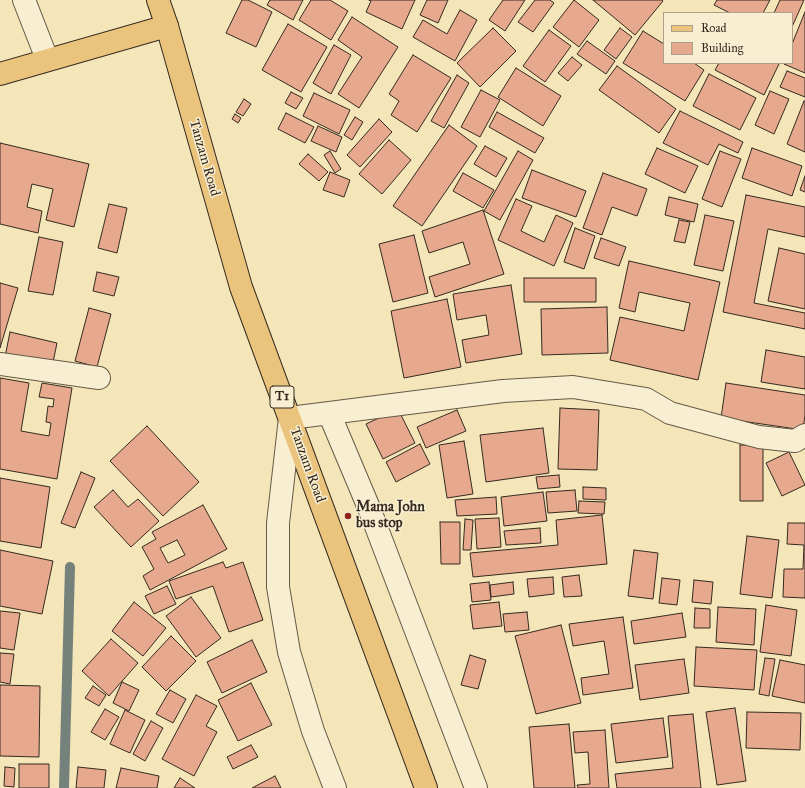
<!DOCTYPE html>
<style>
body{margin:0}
#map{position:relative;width:805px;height:788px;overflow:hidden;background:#f4e6b9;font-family:"IM FELL Great Primer",serif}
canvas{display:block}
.legend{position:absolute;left:663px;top:12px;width:130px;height:52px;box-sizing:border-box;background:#f8efd2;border:1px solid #aaa08b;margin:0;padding:5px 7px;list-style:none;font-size:12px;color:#352a20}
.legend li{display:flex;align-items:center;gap:8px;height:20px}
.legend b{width:20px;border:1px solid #aaa08b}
</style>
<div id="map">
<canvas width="805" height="788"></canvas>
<ul class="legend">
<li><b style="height:5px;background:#eac37c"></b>Road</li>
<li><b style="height:11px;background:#e6a98d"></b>Building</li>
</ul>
</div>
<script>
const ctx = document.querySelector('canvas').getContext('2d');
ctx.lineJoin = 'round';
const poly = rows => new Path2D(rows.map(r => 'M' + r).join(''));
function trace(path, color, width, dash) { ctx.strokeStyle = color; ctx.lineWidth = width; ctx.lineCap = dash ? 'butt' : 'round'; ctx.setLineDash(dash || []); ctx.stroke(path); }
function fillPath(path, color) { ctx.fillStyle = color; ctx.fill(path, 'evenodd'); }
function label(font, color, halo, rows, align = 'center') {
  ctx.font = font + ' "IM FELL Great Primer",serif'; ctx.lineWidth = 3; ctx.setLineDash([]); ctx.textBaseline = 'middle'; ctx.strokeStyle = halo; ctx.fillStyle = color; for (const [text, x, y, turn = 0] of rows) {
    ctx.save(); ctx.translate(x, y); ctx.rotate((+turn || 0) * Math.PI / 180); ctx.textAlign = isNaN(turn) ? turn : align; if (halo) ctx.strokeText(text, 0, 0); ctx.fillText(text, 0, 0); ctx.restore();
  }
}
trace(poly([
 [64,788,70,567]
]), '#75827b', 10);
const building = poly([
 [242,0,248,0,272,12,256,47,226,33,242,0],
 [270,0,303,0,293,20,267,5,270,0],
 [311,0,330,0,348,11,331,40,299,20,311,0],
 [369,0,415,0,402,29,366,12,371,1,369,0],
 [427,0,448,0,438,23,420,15,427,0],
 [503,0,525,0,505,31,489,20,503,0],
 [535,0,550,0,554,3,533,32,518,22,535,0],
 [574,0,599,20,579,47,553,27,574,0],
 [593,0,662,0,663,1,635,35,593,0],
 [717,0,770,0,763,13,730,13,714,5,717,0],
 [780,0,804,0,792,27,792,13,774,13,780,0],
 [460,10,477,20,455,61,413,37,423,20,447,34,460,10],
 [805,12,805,73,784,64,792,63,792,44,805,12],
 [352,17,398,47,359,108,338,94,362,57,338,40,352,17],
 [288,24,327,47,301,92,262,70,288,24],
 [493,28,516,51,480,87,457,63,493,28],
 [620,28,632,37,616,59,604,50,620,28],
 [549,30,571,46,545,82,523,66,549,30],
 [643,31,664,44,664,63,694,63,704,70,685,101,623,63,643,31],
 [587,41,615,61,606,74,577,54,587,41],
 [334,45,351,55,331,94,313,83,334,45],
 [413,55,451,78,417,132,391,115,399,101,389,94,413,55],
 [572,57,582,65,568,81,558,73,572,57],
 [719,63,778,63,779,64,764,95,715,70,719,63],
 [617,66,676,109,659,133,599,90,617,66],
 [516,68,561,96,543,126,498,97,516,68],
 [787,71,805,78,805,97,780,87,787,71],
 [709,74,756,98,740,130,693,106,709,74],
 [457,75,469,83,444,128,431,121,457,75],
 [481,90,500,100,480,137,461,127,481,90],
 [770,91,789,99,774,134,755,125,770,91],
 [291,92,303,98,296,109,285,103,291,92],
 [314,93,350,110,339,134,303,116,314,93],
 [244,99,251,104,243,116,236,112,244,99],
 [804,101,805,101,805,152,787,144,804,101],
 [680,111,743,142,738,153,719,144,708,165,663,143,680,111],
 [497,112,544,138,535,153,489,127,497,112],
 [286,113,314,127,305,143,278,129,286,113],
 [235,114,241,118,238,123,232,119,235,114],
 [355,117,363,122,352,140,344,135,355,117],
 [379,119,392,132,360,167,347,155,379,119],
 [449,125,477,146,422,226,393,206,449,125],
 [318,126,342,137,336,152,311,141,318,126],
 [389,140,411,160,382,194,359,174,389,140],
 [0,143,89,164,74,227,46,220,53,189,32,184,27,207,42,211,38,233,0,224,0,143],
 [485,146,507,158,496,177,474,164,485,146],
 [657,148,698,166,685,193,645,174,657,148],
 [752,148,802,166,792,196,742,178,752,148],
 [330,151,341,169,335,173,324,155,330,151],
 [518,151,533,160,500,220,484,211,518,151],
 [720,151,741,159,722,207,702,199,720,151],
 [308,154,328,172,319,181,299,164,308,154],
 [532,170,586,191,576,217,522,198,532,170],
 [330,172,350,180,344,197,323,190,330,172],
 [463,173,494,190,483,208,453,191,463,173],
 [603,173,647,189,637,216,612,207,602,235,583,228,603,173],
 [805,176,805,192,800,190,805,176],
 [746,195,805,207,805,237,768,229,754,303,805,313,805,329,723,312,746,195],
 [669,197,698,204,694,222,665,215,669,197],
 [516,199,532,206,521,231,544,242,556,215,573,223,554,266,498,240,516,199],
 [109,204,127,208,117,253,98,248,109,204],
 [483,210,504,274,435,297,429,277,470,264,463,242,429,253,422,231,483,210],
 [705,215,734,221,723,271,694,265,705,215],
 [679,220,690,222,685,243,674,241,679,220],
 [575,228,595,236,584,269,564,262,575,228],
 [414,235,428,293,393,302,379,244,414,235],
 [39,237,63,242,53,295,28,291,39,237],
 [601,238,626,247,619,266,594,258,601,238],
 [779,248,805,254,805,309,768,301,779,248],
 [629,261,720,282,698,380,610,360,620,317,684,331,690,303,639,292,635,312,619,308,629,261],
 [97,272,119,277,114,296,93,291,97,272],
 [524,278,596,278,596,302,524,302,524,278],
 [0,283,18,288,0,348,0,283],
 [511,285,522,354,466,363,462,340,489,335,486,315,457,320,453,294,511,285],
 [447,299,461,367,404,378,391,311,447,299],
 [607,307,608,353,542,355,541,309,607,307],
 [89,308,111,314,97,367,75,361,89,308],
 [10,332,57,343,52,367,5,357,10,332],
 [766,350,805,357,805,389,761,382,766,350],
 [0,378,29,383,21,431,49,436,51,423,46,422,48,406,53,407,54,399,39,397,42,383,72,388,57,479,0,469,0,378],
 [726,383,805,395,805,415,803,430,721,418,726,383],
 [560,408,599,410,597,470,558,469,560,408],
 [398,409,415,443,383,459,366,424,398,409],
 [457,410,466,431,426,448,417,427,457,410],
 [147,426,199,482,163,516,110,461,147,426],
 [543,428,549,473,486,482,480,435,543,428],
 [464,441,473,494,447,498,439,445,464,441],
 [420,444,430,464,396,482,386,462,420,444],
 [740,445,763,445,763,501,740,501,740,445],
 [789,452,805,485,782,496,766,463,789,452],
 [81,472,95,478,75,528,61,523,81,472],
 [559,475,560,487,538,489,536,477,559,475],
 [0,478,50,487,41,548,0,541,0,478],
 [583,487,606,488,606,500,583,499,583,487],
 [113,490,128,507,138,499,159,521,131,547,94,507,113,490],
 [575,490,577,511,548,513,546,492,575,490],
 [543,492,547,521,504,526,501,497,543,492],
 [496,497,497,514,457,516,455,500,496,497],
 [579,501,605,502,604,514,578,513,579,501],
 [203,505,227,549,150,590,143,576,154,569,142,547,156,539,152,532,203,505],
 [177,540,185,555,168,563,160,548,177,540],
 [602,515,607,564,473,577,470,553,558,545,556,520,602,515],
 [499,518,501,547,477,549,475,519,499,518],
 [465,519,473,520,471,550,463,550,465,519],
 [440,522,460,522,460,564,441,564,440,522],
 [788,523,805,523,805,598,783,597,784,569,803,569,804,545,787,544,788,523],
 [540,528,541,543,506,545,504,531,540,528],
 [747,536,779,540,772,598,740,594,747,536],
 [0,550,53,561,42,614,0,606,0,550],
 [634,550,658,553,653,599,628,596,634,550],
 [223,562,226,568,243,562,263,620,229,632,213,586,176,599,169,581,223,562],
 [579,575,582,596,564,597,562,577,579,575],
 [553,577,554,594,529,597,527,579,553,577],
 [662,578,680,580,677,605,659,603,662,578],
 [694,580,713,582,711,604,692,602,694,580],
 [489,582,491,600,472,602,470,584,489,582],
 [513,582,514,594,491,597,490,585,513,582],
 [167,586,176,604,154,614,145,596,167,586],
 [191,597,221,638,196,657,166,616,191,597],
 [134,602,166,628,143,656,112,631,134,602],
 [499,602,502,626,473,629,470,605,499,602],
 [766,605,797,610,791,656,760,652,766,605],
 [718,607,756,609,754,645,716,642,718,607],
 [695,608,710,609,710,628,694,628,695,608],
 [0,611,20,613,14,650,0,648,0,611],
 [527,612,529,630,505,632,503,614,527,612],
 [682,613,686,637,634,644,631,621,682,613],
 [623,617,633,688,583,695,581,678,609,674,604,641,573,646,569,624,623,617],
 [561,625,581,703,536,714,515,636,561,625],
 [171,636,196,661,166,691,142,667,171,636],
 [111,639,138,663,109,696,82,671,111,639],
 [252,640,267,672,222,693,207,662,252,640],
 [696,647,757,650,754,690,694,686,696,647],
 [0,653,14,654,10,684,0,682,0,653],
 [470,655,486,660,478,689,461,685,470,655],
 [765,658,775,659,769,696,759,694,765,658],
 [684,659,689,693,640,700,635,665,684,659],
 [780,660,805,665,805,703,772,696,780,660],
 [122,682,139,690,129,711,113,703,122,682],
 [251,683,272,725,238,741,218,700,251,683],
 [0,685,40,686,39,757,0,756,0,685],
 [93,686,106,695,99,706,85,698,93,686],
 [170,690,186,699,173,723,156,714,170,690],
 [196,695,217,706,206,726,217,732,194,776,162,759,196,695],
 [735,708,746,781,717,785,706,712,735,708],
 [105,709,119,717,105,740,91,732,105,709],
 [125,710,145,720,130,753,110,744,125,710],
 [747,712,801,713,800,750,746,748,747,712],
 [693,714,701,788,617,788,615,774,673,768,668,716,693,714],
 [663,718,668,757,616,763,611,724,663,718],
 [151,721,163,728,145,761,133,754,151,721],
 [569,724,575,788,534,788,529,727,569,724],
 [605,730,609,788,578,788,577,785,590,784,588,752,575,753,573,732,605,730],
 [251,745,258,757,233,769,227,757,251,745],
 [19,764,49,764,49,788,19,788,19,764],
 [5,767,15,768,14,787,4,786,5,767],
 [78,767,106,770,104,788,76,788,78,767],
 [121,768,159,776,157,788,116,788,121,768],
 [275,776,281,788,252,788,275,776],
 [180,778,195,788,174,788,180,778]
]);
fillPath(building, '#e6a98d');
trace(building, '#352a20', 1);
const minor = poly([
 [24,0,47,59],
 [0,364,99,378],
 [329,413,369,508,476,788],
 [335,788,313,731,289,652,278,587,278,523,290,418,503,391,573,387,646,399,670,413,759,437,795,441,805,435]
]);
const major = poly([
 [0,74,167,26]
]);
const highway = poly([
 [158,0,167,26,241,287,426,788]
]);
trace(minor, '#655946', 24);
trace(major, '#352a20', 24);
trace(highway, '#352a20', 24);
trace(minor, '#f8efd2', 22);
trace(major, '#eac37c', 22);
trace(highway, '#eac37c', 22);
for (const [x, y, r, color] of [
 [348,516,4,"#8f2418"]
]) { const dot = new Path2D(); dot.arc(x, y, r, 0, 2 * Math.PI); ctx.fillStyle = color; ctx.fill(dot); trace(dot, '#f8efd2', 1.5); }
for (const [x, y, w] of [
 [282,397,24]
]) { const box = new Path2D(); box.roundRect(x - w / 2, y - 11, w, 22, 3); ctx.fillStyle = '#f8efd2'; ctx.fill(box); trace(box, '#352a20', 1); }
label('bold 13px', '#352a20', null, [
 ["T1",282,397]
]);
label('14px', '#352a20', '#f8efd2', [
 ["Tanzam Road",204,158,74],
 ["Tanzam Road",307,465,70]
]);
label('bold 14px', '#352a20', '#f8efd2', [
 ["Mama John",356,508],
 ["bus stop",356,524]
], 'left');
</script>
